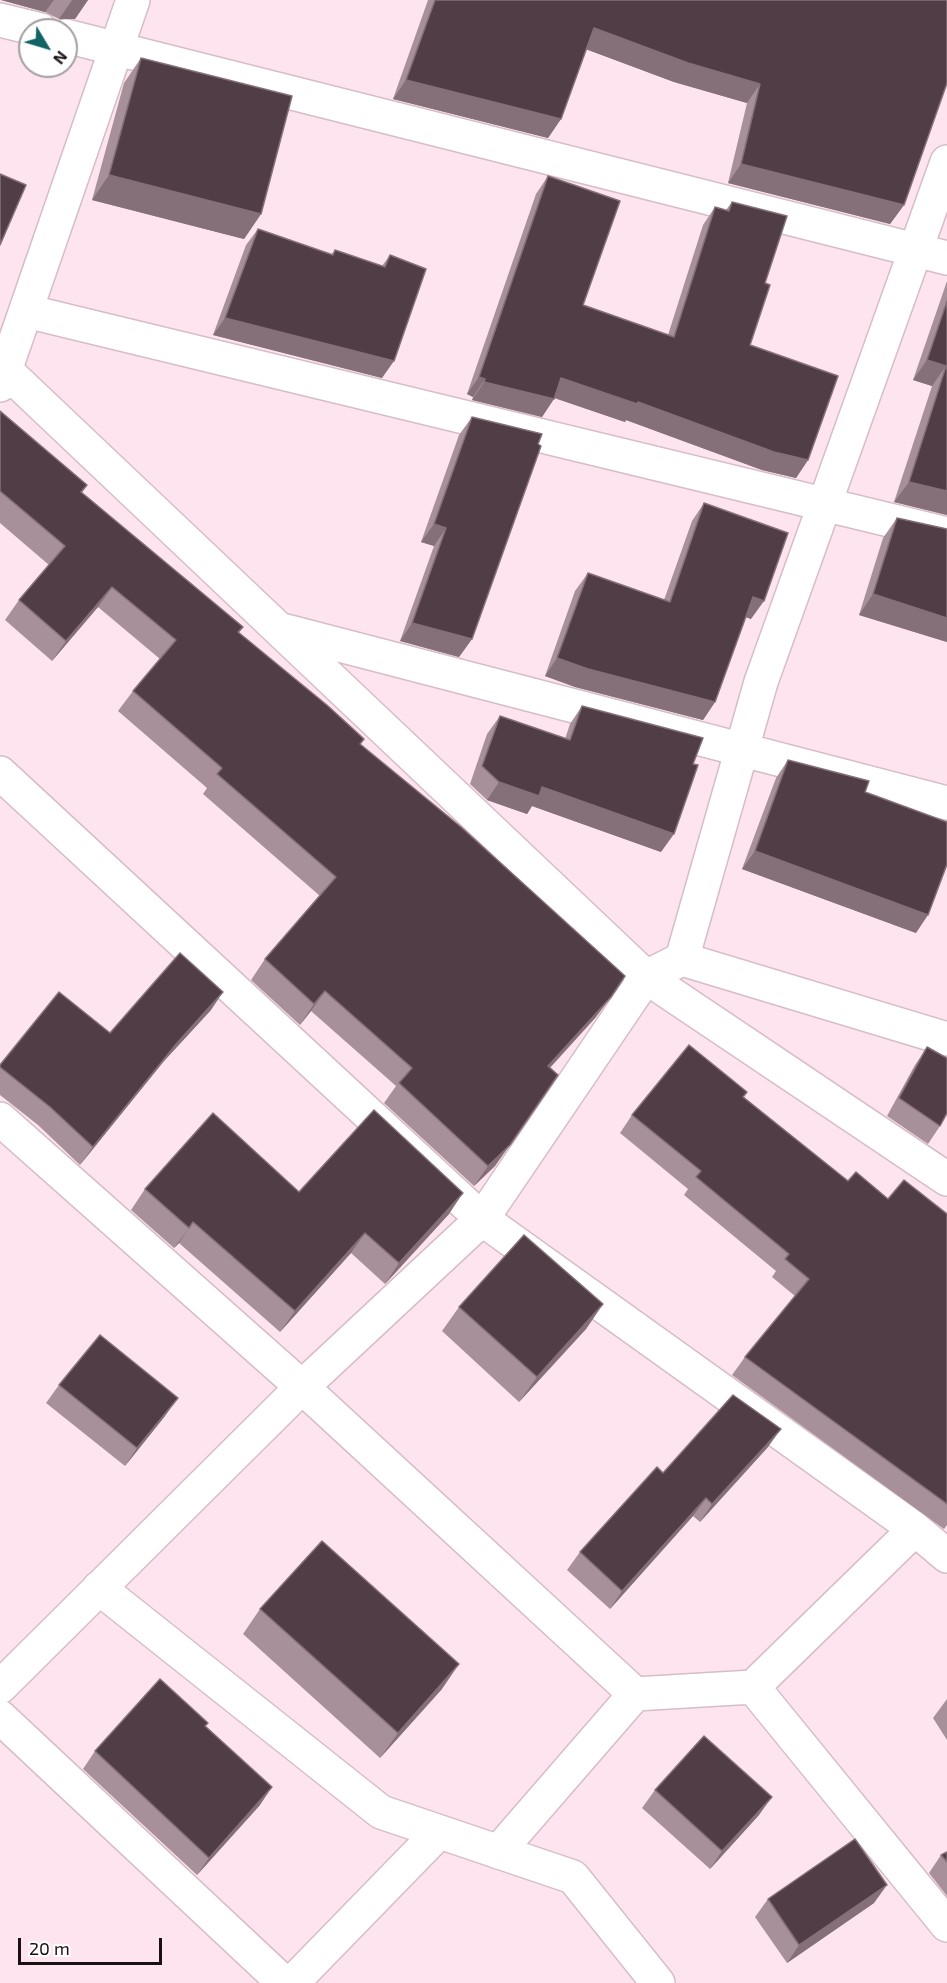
<!DOCTYPE html>
<style>
body{margin:0}
#map{position:relative;width:947px;height:1983px;overflow:hidden;background:#fee4ef;font-family:"Exo 2",sans-serif}
canvas{display:block}
.north{position:absolute;left:18px;top:18px;width:60px;height:60px;box-sizing:border-box;background:#fff;border:2px solid #a39fa1;border-radius:50%;rotate:128deg;font-size:16px;font-weight:700;line-height:24px;text-align:center;color:#191014}
.north::after{content:'';display:block;margin:auto;width:21px;height:27px;background:#126364;clip-path:polygon(50% 0,100% 100%,50% 72%,0 100%)}
.scale{position:absolute;left:18px;top:1938px;width:144px;height:27px;box-sizing:border-box;border:3px solid #191014;border-top:0;padding-left:8px;font-size:18px;line-height:21px;white-space:nowrap;color:#191014;-webkit-text-stroke:4px #fff;paint-order:stroke}
</style>
<div id="map">
<canvas width="947" height="1983"></canvas>
<div class="north">N</div>
<div class="scale">20 m</div>
</div>
<script>
const ctx = document.querySelector('canvas').getContext('2d');
ctx.lineJoin = 'round';
const poly = rows => new Path2D(rows.map(r => 'M' + r).join(''));
function trace(path, color, width, dash) { ctx.strokeStyle = color; ctx.lineWidth = width; ctx.lineCap = dash ? 'butt' : 'round'; ctx.setLineDash(dash || []); ctx.stroke(path); }
function fillPath(path, color) { ctx.fillStyle = color; ctx.fill(path, 'evenodd'); }
const minor = poly([
 [0,20,41,30],
 [66,36,947,258],
 [26,311,947,534],
 [0,365,646,977,947,1179],
 [0,385,133,0],
 [282,630,947,803],
 [0,773,482,1219,915,1529,947,1556],
 [682,959,947,1039],
 [0,1119,302,1387,635,1694,753,1687],
 [915,1529,753,1687,947,1925],
 [99,1588,381,1812,573,1877,658,1983],
 [0,1687,302,1387,482,1219,646,977,682,959,761,682,947,162],
 [0,1717,284,1983],
 [498,1852,635,1694],
 [292,1983,439,1832]
]);
trace(minor, '#d6bdc7', 36);
trace(minor, '#fff', 33);
fillPath(poly([
 [1,0,88,0,75,19,59,19,45,12],
 [428,0,947,0,904,205,890,224,728,183,747,103,674,82,586,49,561,119,548,138,393,99],
 [141,58,261,214,244,239,92,200,124,83],
 [548,176,583,305,668,335,703,225,715,207,726,210,732,202,765,283,750,345,808,460,796,478,762,470,626,420,625,422,554,398,542,417,472,400,473,397,467,394,536,194],
 [258,229,331,255,335,250,382,266,390,255,382,378,213,335,246,245],
 [947,281,947,515,894,502,932,386,913,380],
 [0,411,87,485,82,493,243,627,239,633,360,744,596,1017,550,1068,495,1166,474,1186,384,1103,396,1086,311,1011,300,1025,251,980,265,959,320,896,203,794,207,788,118,711,133,691,160,659,98,607,52,661,5,620,19,600,49,565,0,523],
 [472,417,472,639,459,657,400,641,434,546,421,542,459,435],
 [704,503,751,619,746,617,715,702,703,720,575,687,545,676,575,591,588,573,664,600,692,521],
 [897,518,947,529,947,642,859,615,883,538],
 [582,706,661,852,532,806,527,814,487,800,470,784,487,734,500,716,565,739,570,724],
 [788,760,865,792,916,933,742,869,776,778],
 [211,1010,164,1061,80,1165,38,1125,0,1095,0,1065,110,1033],
 [927,1047,940,1126,928,1144,887,1116,915,1065],
 [744,1097,848,1181,888,1199,947,1214,947,1525,944,1529,732,1375,745,1357,795,1296,772,1277,776,1271,684,1195,688,1189,620,1133,632,1115],
 [145,1189,299,1192,449,1214,385,1284,351,1253,280,1332,179,1243,174,1248,131,1210],
 [603,1304,586,1329,519,1402,442,1331,459,1307],
 [59,1385,165,1416,125,1466,46,1403],
 [768,1447,700,1522,693,1516,610,1609,567,1570,580,1552,663,1473],
 [260,1609,442,1689,380,1758,243,1634],
 [947,1699,947,1740,933,1718],
 [205,1727,260,1805,197,1875,83,1769,95,1751],
 [655,1790,759,1815,710,1869,642,1808],
 [947,1852,947,1896,929,1873,941,1855],
 [768,1899,874,1903,787,1963,755,1917]
]), '#a8909a');
fillPath(poly([
 [1,0,54,0,45,12],
 [72,0,88,0,75,19,59,19],
 [594,28,760,84,747,103,674,82,580,47],
 [406,80,561,119,548,138,393,99],
 [741,164,904,205,890,224,728,183],
 [109,175,261,214,244,239,92,200],
 [225,318,394,361,382,378,213,335],
 [927,360,946,366,932,386,913,380],
 [479,377,485,379,473,397,467,394],
 [561,378,638,402,808,460,796,478,762,470,626,420,625,422,549,396],
 [484,382,554,399,542,417,472,400],
 [909,482,947,491,947,515,894,502],
 [434,524,446,528,434,546,421,542],
 [112,587,98,607,52,661,66,641],
 [873,594,947,618,947,642,859,615],
 [753,597,764,601,751,619,740,615],
 [412,623,472,639,459,657,400,641],
 [557,658,715,702,703,720,575,687,545,676],
 [499,782,542,787,674,834,661,852,532,806,527,814,487,800],
 [755,851,928,915,916,933,742,869],
 [325,991,311,1011,300,1025,314,1004],
 [223,992,211,1010,164,1061,80,1165,93,1147,177,1043],
 [611,997,596,1017,533,1086,548,1066],
 [510,1145,495,1166,474,1186,488,1166],
 [463,1193,449,1214,385,1284,399,1263],
 [193,1222,179,1243,174,1248,189,1228],
 [365,1233,351,1253,280,1332,295,1311],
 [603,1304,586,1329,519,1402,537,1377],
 [178,1398,165,1416,125,1466,137,1448],
 [781,1429,768,1447,700,1522,712,1504],
 [706,1498,693,1516,610,1609,622,1591],
 [459,1664,442,1689,380,1758,398,1733],
 [272,1787,260,1805,197,1875,209,1858],
 [772,1797,759,1815,710,1869,722,1851],
 [887,1885,874,1903,787,1963,799,1945]
]), '#856f79');
const building = poly([
 [435,0,947,0,947,83,904,205,741,164,760,84,688,63,594,28,561,119,406,80,435,0],
 [141,58,292,96,261,214,109,175,141,58],
 [0,174,26,185,0,245,0,174],
 [548,176,620,201,583,305,674,337,715,207,729,211,732,202,787,216,765,283,770,285,750,345,838,376,808,460,774,452,638,402,637,404,561,378,554,399,484,382,485,379,479,377,548,176],
 [258,229,333,255,335,250,385,267,390,255,426,269,394,361,225,318,258,229],
 [947,301,947,491,909,482,946,366,927,360,947,301],
 [0,411,87,485,81,492,243,627,238,632,328,706,364,739,360,744,461,827,625,976,611,997,548,1066,558,1075,510,1145,488,1166,399,1083,412,1068,325,991,314,1004,265,959,336,877,217,774,222,768,133,691,176,640,112,587,66,641,19,600,65,546,0,491,0,411],
 [472,417,542,434,538,444,541,446,472,639,412,623,446,528,434,524,472,417],
 [704,503,788,533,764,601,753,597,715,702,588,669,557,658,588,573,670,602,704,503],
 [897,518,947,529,947,618,873,594,897,518],
 [582,706,703,738,693,764,698,765,674,834,542,787,539,796,499,782,482,766,500,716,570,740,582,706],
 [788,760,869,781,865,792,947,822,947,864,928,915,755,851,788,760],
 [180,953,223,992,177,1043,93,1147,50,1107,0,1067,0,1065,59,992,110,1033,180,953],
 [689,1045,747,1092,743,1097,848,1181,856,1172,888,1199,904,1180,947,1214,947,1504,745,1357,809,1279,785,1259,789,1254,696,1177,701,1171,632,1115,689,1045],
 [927,1047,947,1058,947,1113,940,1126,899,1098,927,1047],
 [374,1110,463,1193,399,1263,365,1233,295,1311,193,1222,189,1228,145,1189,213,1113,299,1192,374,1110],
 [524,1235,603,1304,537,1377,459,1307,524,1235],
 [100,1335,178,1398,137,1448,59,1385,100,1335],
 [733,1395,781,1429,712,1504,706,1498,622,1591,580,1552,657,1467,663,1473,733,1395],
 [322,1541,459,1664,398,1733,260,1609,322,1541],
 [160,1679,208,1723,205,1726,272,1787,209,1858,95,1751,160,1679],
 [704,1736,772,1797,722,1851,655,1790,704,1736],
 [855,1839,887,1885,799,1945,768,1899,855,1839],
 [947,1852,947,1862,941,1855,947,1852]
]);
fillPath(building, '#513d46');
trace(building, '#856f79', 1.5);
</script>
